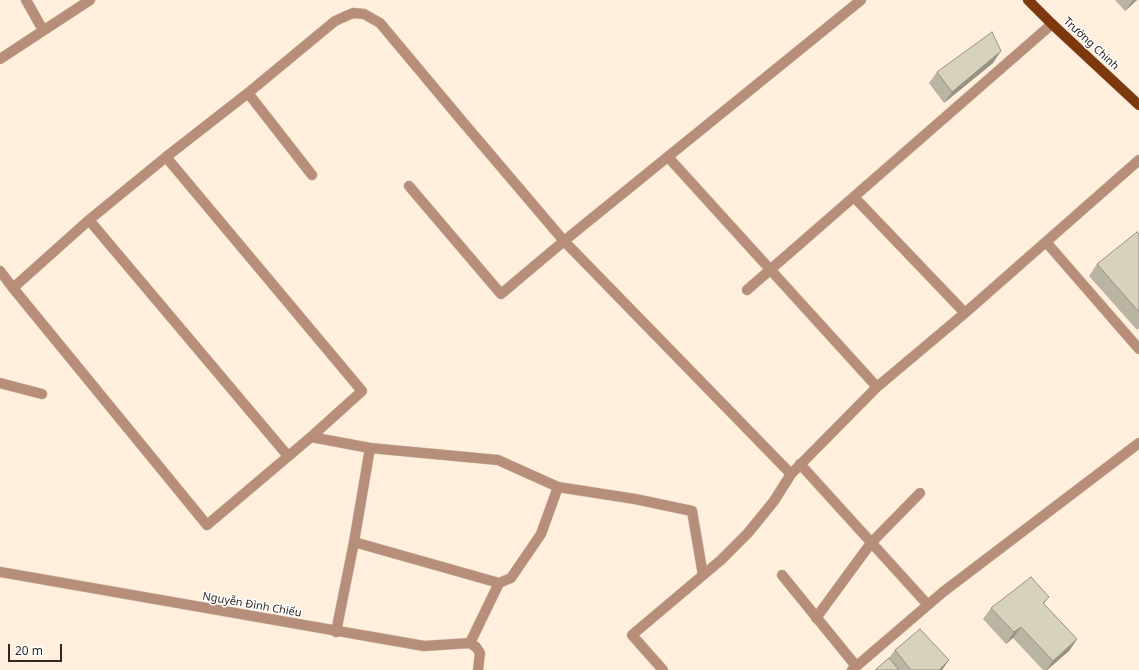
<!DOCTYPE html>
<meta charset="utf-8">
<style>
body{margin:0}
#map{position:relative;width:1139px;height:670px;overflow:hidden;background:#ffefdc;font-family:"Noto Sans",sans-serif}
canvas{display:block}
.scale{position:absolute;left:8px;top:644px;width:54px;height:18px;box-sizing:border-box;border:2px solid #2e2821;border-top:0;padding-left:5px;font-size:12px;line-height:14px;white-space:nowrap;color:#2e2821;-webkit-text-stroke:3px #fff;paint-order:stroke}
</style>
<div id="map">
<canvas width="1139" height="670"></canvas>
<div class="scale">20 m</div>
</div>
<script>
const ctx = document.querySelector('canvas').getContext('2d');
ctx.lineJoin = 'round';
const poly = rows => new Path2D(rows.map(r => 'M' + r).join(''));
function trace(path, color, width, dash) { ctx.strokeStyle = color; ctx.lineWidth = width; ctx.lineCap = dash ? 'butt' : 'round'; ctx.setLineDash(dash || []); ctx.stroke(path); }
function fillPath(path, color) { ctx.fillStyle = color; ctx.fill(path, 'evenodd'); }
function label(font, color, halo, rows, align = 'center') {
  ctx.font = font + ' "Noto Sans",sans-serif'; ctx.lineWidth = 3; ctx.setLineDash([]); ctx.textBaseline = 'middle'; ctx.strokeStyle = halo; ctx.fillStyle = color; for (const [text, x, y, turn = 0] of rows) {
    ctx.save(); ctx.translate(x, y); ctx.rotate((+turn || 0) * Math.PI / 180); ctx.textAlign = isNaN(turn) ? turn : align; if (halo) ctx.strokeText(text, 0, 0); ctx.fillText(text, 0, 0); ctx.restore();
  }
}
const minor = poly([
 [26,0,43,30],
 [0,59,90,0],
 [248,93,335,21,353,13,364,14,380,23,462,121,564,241,791,474],
 [166,157,248,93,312,175],
 [668,157,877,387],
 [409,186,501,294,564,241,861,0],
 [854,197,965,313],
 [89,220,166,157,362,391,311,437],
 [1046,242,1139,349],
 [0,271,13,288],
 [747,290,1052,24],
 [0,383,42,394],
 [288,456,89,220,13,288,207,525,311,437,370,448],
 [800,464,928,605],
 [354,542,499,583],
 [0,572,424,646,470,643,476,647,480,653,478,670],
 [782,575,856,666],
 [816,618,871,543,920,493],
 [336,632,354,542,370,448,498,460,558,487],
 [470,643,499,583,511,578,541,534,558,487,635,499,692,511,703,575],
 [663,670,632,635,721,560,748,533,774,501,791,474,877,387,965,313,1139,160],
 [852,670,943,592,1139,443]
]);
const major = poly([
 [1028,0,1052,24,1139,105]
]);
trace(minor, '#d9cbba', 11);
trace(major, '#d9cbba', 11);
trace(minor, '#b78e79', 10);
trace(major, '#7e380d', 10);
fillPath(poly([
 [1115,0,1137,0,1125,11],
 [993,63,944,103,929,83,937,72],
 [1139,234,1139,328,1137,330,1089,276,1097,264],
 [1049,597,1044,604,1077,639,1069,651,1047,670,1043,670,1013,638,1006,644,983,619,991,608],
 [895,650,949,660,942,670,875,670,889,658]
]), '#b9b5a2');
fillPath(poly([
 [1133,0,1137,0,1125,11],
 [1001,51,993,63,944,103,952,92],
 [1021,627,1013,638,1006,644,1014,632],
 [1077,639,1069,651,1047,670,1046,670,1053,661],
 [949,660,942,670,939,670]
]), '#969384');
const building = poly([
 [992,32,1001,51,952,92,937,72,992,32],
 [1137,232,1139,234,1139,312,1097,264,1137,232],
 [1031,577,1049,597,1043,603,1077,639,1053,661,1021,627,1014,632,991,608,1031,577],
 [920,629,949,660,939,670,911,670,895,650,920,629],
 [889,658,899,670,875,670,889,658]
]);
fillPath(building, '#d7d2bc');
trace(building, '#969384', 1);
label('11px', '#2e2821', '#fff', [
 ["Trường Chinh",1091,44,43],
 ["Nguyễn Đình Chiểu",252,605,10]
]);
</script>
